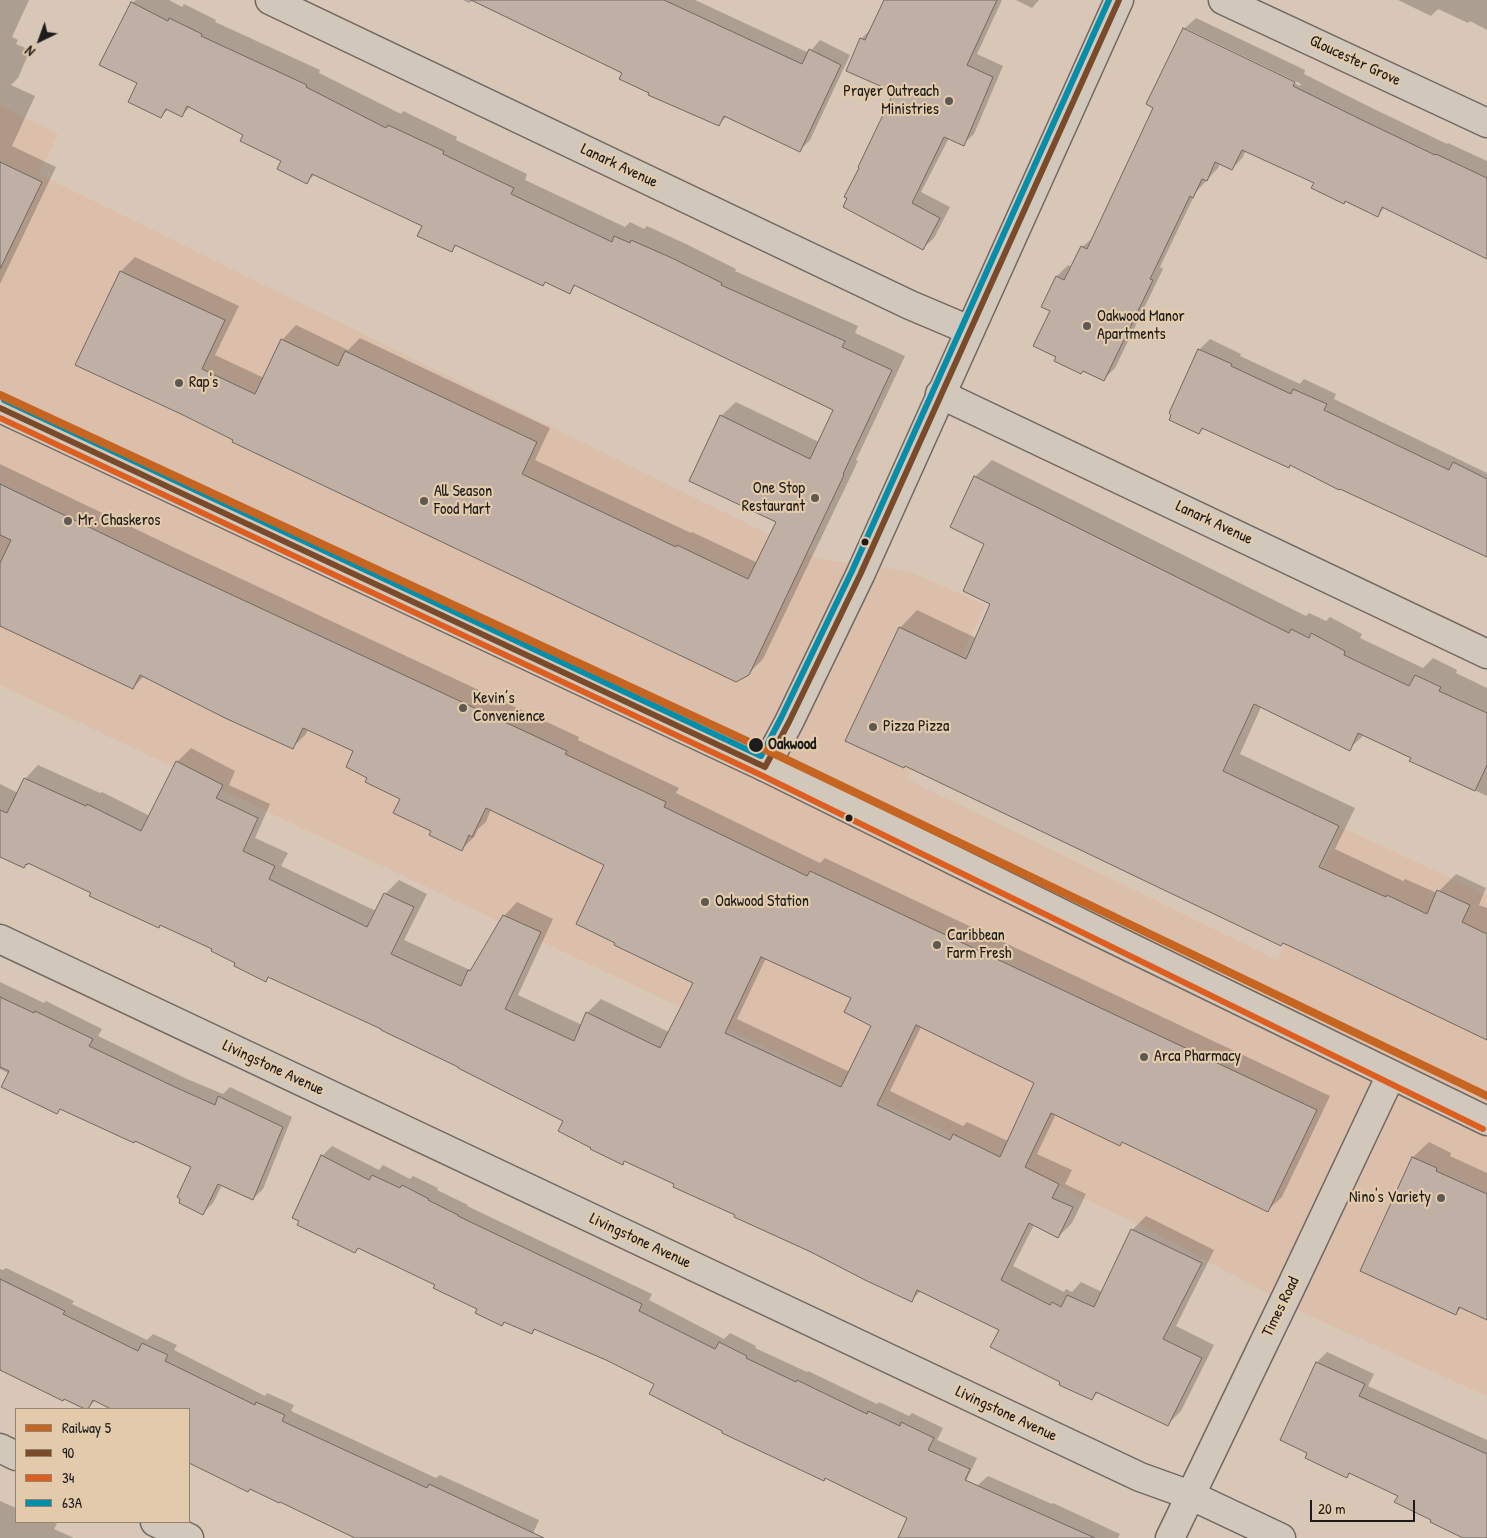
<!DOCTYPE html>
<meta charset="utf-8">
<style>
body{margin:0}
#map{position:relative;width:1487px;height:1538px;overflow:hidden;background:#d8c6b6;font-family:"Patrick Hand",sans-serif}
canvas{display:block}
.legend{position:absolute;left:15px;top:1408px;width:175px;height:115px;box-sizing:border-box;background:#e2caaa;border:1px solid #938471;margin:0;padding:6px 9px;list-style:none;font-size:15px;color:#1c1c1c}
.legend li{display:flex;align-items:center;gap:10px;height:25px}
.legend b{width:25px;border:1px solid #938471}
.north{position:absolute;left:15px;top:15px;width:50px;height:50px;-webkit-text-stroke:4px #e2caaa;paint-order:stroke;rotate:222deg;font-size:14px;font-weight:700;line-height:20px;text-align:center;color:#1c1c1c}
.north::after{content:'';display:block;margin:auto;width:18px;height:22px;background:#1c1c1c;clip-path:polygon(50% 0,100% 100%,50% 72%,0 100%)}
.scale{position:absolute;left:1310px;top:1500px;width:105px;height:22px;box-sizing:border-box;border:2px solid #1c1c1c;border-top:0;padding-left:6px;font-size:15px;line-height:18px;white-space:nowrap;color:#1c1c1c;-webkit-text-stroke:4px #e2caaa;paint-order:stroke}
</style>
<div id="map">
<canvas width="1487" height="1538"></canvas>
<ul class="legend">
<li><b style="height:6px;background:#c66522"></b>Railway 5</li>
<li><b style="height:6px;background:#7a4b2a"></b>90</li>
<li><b style="height:6px;background:#dd5e21"></b>34</li>
<li><b style="height:6px;background:#068daa"></b>63A</li>
</ul>
<div class="north">N</div>
<div class="scale">20 m</div>
</div>
<script>
const ctx = document.querySelector('canvas').getContext('2d');
ctx.lineJoin = 'round';
function fillPath(path, color) { ctx.fillStyle = color; ctx.fill(path, 'evenodd'); }
const poly = rows => new Path2D(rows.map(r => 'M' + r).join(''));
function trace(path, color, width, dash) { ctx.strokeStyle = color; ctx.lineWidth = width; ctx.lineCap = dash ? 'butt' : 'round'; ctx.setLineDash(dash || []); ctx.stroke(path); }
function label(font, color, halo, rows, align = 'center') {
  ctx.font = font + ' "Patrick Hand",sans-serif'; ctx.lineWidth = 4.5; ctx.setLineDash([]); ctx.textBaseline = 'middle'; ctx.strokeStyle = halo; ctx.fillStyle = color; for (const [text, x, y, turn = 0] of rows) {
    ctx.save(); ctx.translate(x, y); ctx.rotate((+turn || 0) * Math.PI / 180); ctx.textAlign = isNaN(turn) ? turn : align; if (halo) ctx.strokeText(text, 0, 0); ctx.fillText(text, 0, 0); ctx.restore();
  }
}
fillPath(poly([
 [0,105,58,134,39,174,819,559,908,571,985,605,907,779,1277,960,1341,827,1487,895,1487,1396,1308,1315,1136,1223,0,685]
]), '#dcbfaa');
fillPath(poly([
 [0,0,29,0,12,37,18,40,16,44,30,50,18,78,11,85,35,96,12,146,56,167,0,284],
 [136,0,169,0,182,7,184,4,216,20,215,22,320,70,319,73,401,114,403,111,457,137,456,140,527,174,525,180,625,227,630,222,644,229,647,226,686,244,736,269,735,271,858,326,855,333,905,356,856,460,858,461,763,659,748,674,235,439,77,365,121,271,135,257,239,306,215,355,264,378,282,340,296,325,348,350,360,338,550,428,535,460,691,533,692,532,758,563,777,521,721,416,736,402,819,442,835,409,576,285,569,292,457,245,451,251,424,225,315,174,307,182,282,160,245,135,191,106,182,115,168,109,161,117,132,3],
 [463,0,473,0,469,3],
 [474,0,695,0,809,53,820,40,850,55,810,140,800,150,727,116,719,124,651,93,623,73],
 [885,0,1002,0,977,54,1003,66,974,134,963,144,949,138,921,192,950,207,934,238,923,248,861,167,895,91,861,39,872,28],
 [1016,0,1039,0,1032,8],
 [1398,0,1487,0,1487,30,1470,21,1468,23,1438,9,1431,16],
 [1196,18,1305,70,1304,74,1376,110,1447,144,1448,143,1487,161,1487,257,1385,207,1378,215,1315,182,1246,150,1243,157,1232,169,1220,163,1218,168,1196,192,1160,267,1163,269,1115,368,1103,380,1057,356,1051,311,1057,276,1068,265,1072,267,1082,247,1095,236,1155,107,1184,29],
 [1187,29,1301,84,1300,86,1187,32],
 [1210,339,1241,354,1240,356,1300,384,1304,379,1336,394,1334,399,1487,473,1487,556,1291,464,1288,467,1204,428,1199,433,1170,412,1200,349],
 [992,460,1306,616,1309,613,1326,621,1330,617,1362,634,1360,638,1423,668,1433,658,1457,670,1456,673,1487,688,1487,796,1411,760,1412,758,1364,735,1349,749,1261,707,1240,754,1355,808,1335,849,1403,881,1405,879,1437,893,1456,874,1486,888,1479,905,1487,908,1487,1039,900,628,917,610,976,638,992,604,986,543,975,477],
 [0,464,169,545,579,737,578,740,679,788,676,793,820,863,825,858,1330,1096,1282,1197,1268,1210,1123,1141,1056,1114,1037,1154,1072,1170,1065,1184,1086,1194,1072,1223,1058,1237,1034,1225,1013,1266,1064,1292,1066,1289,1072,1292,1081,1282,1102,1292,1132,1230,1146,1216,1214,1250,1176,1326,1214,1345,1181,1411,1167,1425,1099,1392,1091,1399,1062,1381,1000,1330,921,1291,911,1300,736,1217,737,1215,676,1184,625,1160,623,1163,592,1147,564,1121,460,1066,270,976,266,980,214,949,161,924,158,927,29,862,0,851,0,784,18,793,25,779,38,765,100,793,102,792,150,816,177,762,191,748,235,771,229,785,270,804,255,838,288,853,281,866,376,911,385,894,399,880,427,894,404,940,470,970,475,965,504,916,517,902,553,919,518,995,582,1025,587,1013,601,999,669,1032,695,982,606,864,491,809,486,822,478,829,475,836,462,849,432,831,402,798,369,777,355,751,308,729,306,734,293,747,144,676,133,688,0,625],
 [766,958,852,997,872,1025,850,1072,737,1019],
 [921,1027,1036,1083,1008,1141,967,1122,963,1126,890,1091],
 [0,982,44,1003,46,1001,102,1029,98,1036,187,1079,223,1094,230,1087,292,1117,263,1189,253,1199,222,1185,213,1203,203,1213,193,1166,61,1108,57,1112,10,1074,0,1069],
 [1429,1142,1451,1153,1450,1156,1487,1173,1487,1319,1462,1307,1456,1313,1361,1270,1413,1157],
 [332,1146,379,1170,383,1165,410,1179,413,1176,438,1188,437,1190,468,1205,467,1206,652,1294,649,1300,724,1339,730,1333,756,1346,755,1348,807,1372,808,1371,877,1404,879,1402,909,1416,912,1413,943,1428,937,1440,977,1458,939,1538,899,1538,909,1518,826,1477,824,1480,724,1430,656,1383,606,1359,536,1328,532,1333,506,1321,502,1325,479,1308,436,1285,359,1247,355,1251,322,1156],
 [6,1268,74,1301,72,1304,147,1340,153,1334,177,1345,174,1350,265,1396,267,1393,294,1405,291,1411,436,1478,440,1475,539,1520,531,1538,363,1538,189,1446,189,1409,116,1409,96,1400,87,1409,0,1366,0,1269,3,1270],
 [1327,1352,1374,1374,1368,1386,1487,1440,1487,1538,1473,1538,1433,1519,1399,1495,1351,1472,1346,1477,1309,1452,1282,1439,1317,1362],
 [988,1476,1052,1504,1053,1503,1120,1534,1118,1538,972,1538,978,1485],
 [0,1501,16,1508,16,1522,53,1522,57,1524,54,1529,74,1538,0,1538]
]), '#0003');
const building = poly([
 [471,0,664,0,802,64,809,49,841,65,800,152,724,116,719,126,648,95,649,93,619,79,622,73,471,0],
 [884,0,997,0,967,65,993,77,964,146,944,137,912,203,940,218,923,250,843,207,847,198,844,197,859,168,858,167,894,92,846,71,860,38,865,40,884,0],
 [131,2,168,21,169,18,202,34,201,36,307,85,306,87,386,128,388,125,444,151,443,154,514,188,511,194,612,242,614,236,630,243,631,240,672,258,722,283,721,285,845,341,842,347,892,370,843,474,844,475,749,675,736,682,232,442,233,440,181,414,75,365,120,271,225,320,202,369,255,394,281,339,338,366,345,351,537,442,522,474,676,547,677,545,748,579,776,522,689,481,720,415,810,459,833,410,574,285,570,294,545,282,543,286,455,245,452,252,417,236,422,226,312,174,307,184,277,169,281,161,240,141,243,135,187,106,182,117,166,109,161,118,128,102,137,83,99,65,131,2],
 [1183,28,1295,82,1293,86,1364,121,1435,155,1436,154,1487,178,1487,259,1382,207,1378,217,1345,201,1344,204,1311,188,1314,183,1242,150,1232,170,1215,162,1207,181,1202,179,1193,198,1190,196,1150,279,1153,280,1104,381,1083,371,1081,374,1054,361,1056,357,1033,346,1050,311,1041,307,1056,276,1064,280,1081,246,1087,249,1153,108,1146,104,1183,28],
 [0,162,42,182,0,269,0,162],
 [1198,349,1232,364,1231,366,1291,394,1293,389,1327,404,1324,410,1449,470,1453,462,1487,479,1487,557,1340,489,1339,490,1290,465,1289,468,1202,428,1199,434,1169,420,1171,415,1169,413,1198,349],
 [974,476,1289,633,1291,629,1309,638,1311,633,1345,651,1344,655,1409,686,1415,675,1441,687,1439,691,1487,713,1487,765,1475,791,1409,761,1411,758,1358,733,1350,751,1254,704,1223,771,1339,826,1319,867,1386,897,1387,895,1427,914,1437,890,1470,905,1462,922,1487,934,1487,1040,1326,963,1283,943,1281,946,905,766,904,768,845,741,899,627,966,659,990,604,963,591,984,544,950,527,974,476],
 [0,484,155,559,567,751,565,754,666,802,664,807,807,876,810,871,1317,1110,1268,1212,1122,1142,1120,1146,1051,1113,1025,1167,1059,1184,1052,1198,1073,1207,1058,1238,1029,1223,1001,1280,1050,1305,1052,1302,1061,1307,1067,1295,1094,1307,1131,1229,1202,1263,1163,1339,1202,1358,1168,1426,1096,1392,1092,1400,1059,1385,1060,1382,990,1347,999,1330,917,1290,912,1302,865,1280,811,1252,734,1217,735,1215,673,1187,674,1184,624,1161,623,1165,590,1149,591,1148,558,1131,563,1121,458,1068,458,1067,381,1030,381,1029,268,977,266,982,234,966,235,963,211,951,212,949,160,925,159,928,89,896,91,893,28,863,27,865,26,864,24,868,0,857,0,810,7,813,24,778,86,806,87,804,141,831,176,761,223,785,216,798,258,818,243,851,275,866,269,879,367,927,384,893,414,907,391,954,461,986,468,970,470,971,503,915,541,932,505,1009,574,1041,586,1012,660,1048,693,983,614,945,615,943,576,924,604,865,486,808,472,837,469,835,462,851,429,835,431,831,393,813,400,799,365,782,367,778,346,767,353,751,303,728,293,749,225,718,140,675,133,689,0,626,0,563,11,540,0,535,0,484],
 [761,957,851,998,844,1012,871,1026,841,1087,725,1033,761,957],
 [916,1025,1034,1083,1000,1157,953,1134,950,1140,877,1105,916,1025],
 [0,997,34,1013,35,1011,93,1039,89,1046,177,1088,215,1105,218,1096,283,1127,253,1200,218,1184,203,1215,179,1203,180,1199,177,1197,191,1167,135,1141,134,1143,60,1109,57,1114,1,1087,9,1071,0,1067,0,997],
 [321,1155,369,1180,372,1175,400,1188,402,1185,429,1199,428,1200,458,1215,458,1216,642,1304,639,1311,715,1349,719,1342,747,1356,746,1358,796,1382,797,1380,867,1414,868,1411,900,1426,901,1422,934,1438,928,1450,970,1469,965,1480,1095,1538,898,1538,907,1518,825,1478,824,1481,722,1433,722,1431,649,1394,654,1384,606,1360,534,1329,532,1334,504,1322,502,1326,475,1313,477,1309,433,1288,435,1285,358,1248,355,1253,297,1225,299,1221,292,1218,321,1155],
 [1412,1157,1437,1168,1436,1171,1487,1194,1487,1320,1459,1307,1456,1315,1360,1271,1412,1157],
 [0,1279,65,1311,63,1314,138,1351,142,1343,168,1355,165,1361,255,1405,256,1402,285,1415,282,1421,427,1488,429,1484,544,1538,355,1538,280,1502,279,1503,250,1489,248,1492,189,1463,189,1409,111,1409,93,1400,88,1409,85,1409,64,1399,63,1401,0,1370,0,1279],
 [1316,1362,1365,1384,1359,1396,1487,1454,1487,1538,1463,1538,1430,1522,1431,1520,1394,1502,1398,1496,1349,1473,1347,1478,1305,1458,1307,1453,1280,1440,1316,1362]
]);
fillPath(building, '#bfafa4');
trace(building, '#716861', 1);
const minor = poly([
 [270,0,910,305,969,330],
 [1223,0,1487,123],
 [940,394,1487,654],
 [0,939,1140,1477,1190,1495,1281,1538],
 [0,1448,16,1456],
 [155,1522,189,1538],
 [1170,1538,1289,1291,1391,1075]
]);
const tertiary = poly([
 [765,767,789,722,860,575,1119,0]
]);
const primary = poly([
 [0,408,765,767,1105,935,1487,1121]
]);
trace(minor, '#716861', 31);
trace(tertiary, '#716861', 31);
trace(primary, '#716861', 31);
trace(minor, '#d1c7bb', 28);
trace(tertiary, '#d1c7bb', 28);
trace(primary, '#d1c7bb', 28);
trace(poly([
 [0,408,765,767],
 [765,767,789,722,860,575,1119,0]
]), '#7a4b2a', 6);
trace(poly([
 [0,418,761,775,1483,1129]
]), '#dd5e21', 6);
trace(poly([
 [4,400,761,756,781,718,852,571,1109,0]
]), '#068daa', 6);
trace(poly([
 [0,395,777,755,1487,1096]
]), '#c66522', 8);
for (const [x, y, r, color] of [
 [949,101,5,"#5e5852"],
 [1087,326,5,"#5e5852"],
 [179,383,5,"#5e5852"],
 [815,498,5,"#5e5852"],
 [424,501,5,"#5e5852"],
 [68,521,5,"#5e5852"],
 [865,542,4.5,"#1c1c1c"],
 [463,708,5,"#5e5852"],
 [873,727,5,"#5e5852"],
 [756,745,8,"#1c1c1c"],
 [849,818,4.5,"#1c1c1c"],
 [705,902,5,"#5e5852"],
 [937,945,5,"#5e5852"],
 [1144,1057,5,"#5e5852"],
 [1441,1198,5,"#5e5852"]
]) { const dot = new Path2D(); dot.arc(x, y, r, 0, 2 * Math.PI); ctx.fillStyle = color; ctx.fill(dot); trace(dot, '#e2caaa', 2); }
label('16px', '#1c1c1c', '#e2caaa', [
 ["Gloucester Grove",1355,61,25],
 ["Lanark Avenue",619,166,25],
 ["Lanark Avenue",1214,523,25],
 ["Livingstone Avenue",273,1068,25],
 ["Livingstone Avenue",640,1241,25],
 ["Times Road",1281,1307,-64],
 ["Livingstone Avenue",1006,1414,25]
]);
label('16px', '#1c1c1c', '#e2caaa', [
 ["Prayer Outreach",939,92,"right"],
 ["Ministries",939,110,"right"],
 ["Oakwood Manor",1097,317],
 ["Apartments",1097,335],
 ["Rap's",189,383],
 ["One Stop",805,489,"right"],
 ["Restaurant",805,507,"right"],
 ["All Season",434,492],
 ["Food Mart",434,510],
 ["Mr. Chaskeros",78,521],
 ["Kevin’s",473,699],
 ["Convenience",473,717],
 ["Pizza Pizza",883,727],
 ["Oakwood Station",715,902],
 ["Caribbean",947,936],
 ["Farm Fresh",947,954],
 ["Arca Pharmacy",1154,1057],
 ["Nino's Variety",1431,1198,"right"]
], 'left');
label('bold 16px', '#1c1c1c', '#e2caaa', [
 ["Oakwood",768,745]
], 'left');
</script>
